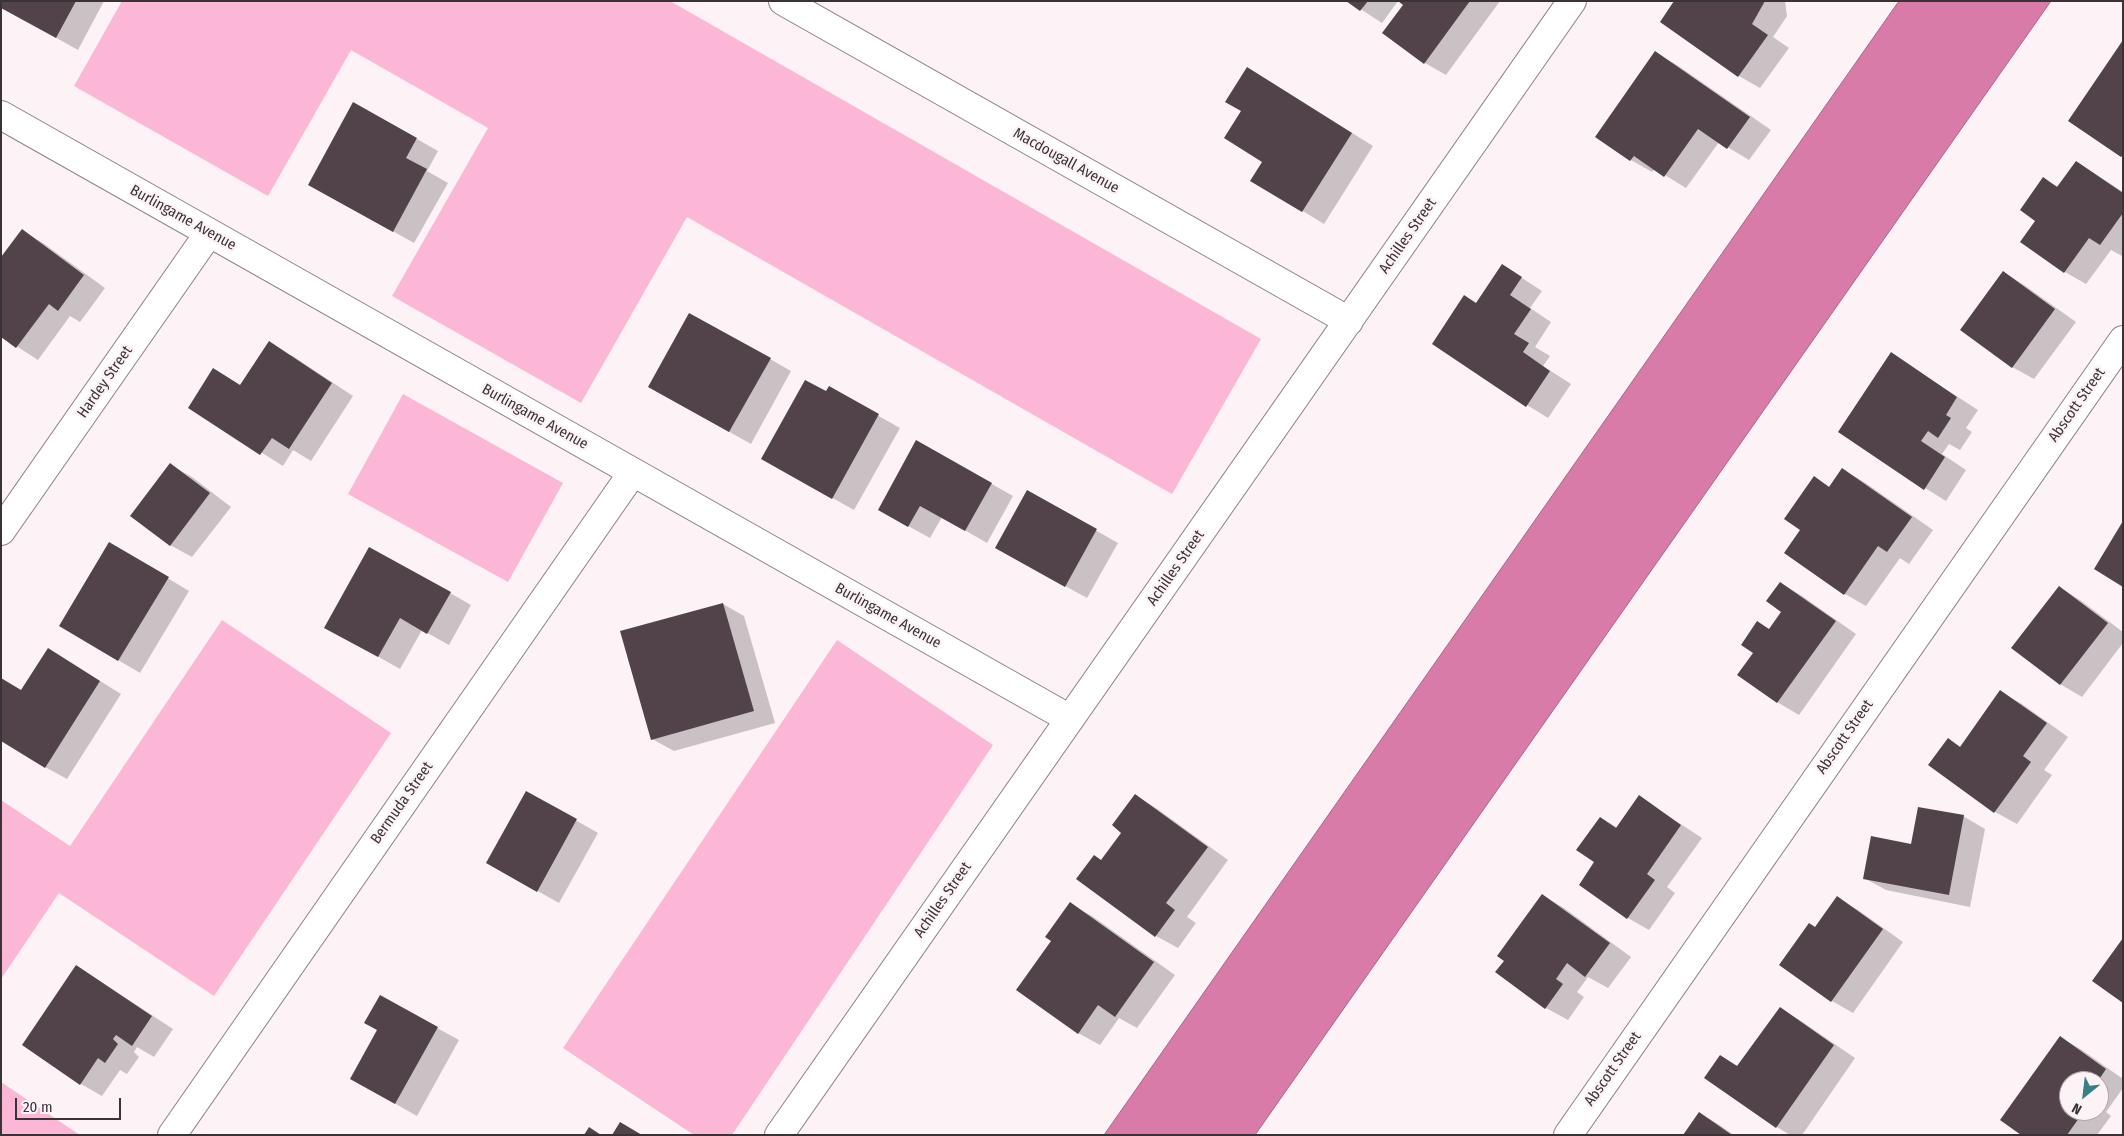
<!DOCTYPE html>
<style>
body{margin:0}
#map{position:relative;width:2124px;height:1136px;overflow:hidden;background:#fdf2f6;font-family:"Fira Sans Condensed",sans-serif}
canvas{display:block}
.frame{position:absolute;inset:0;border:2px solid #3a3336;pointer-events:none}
.north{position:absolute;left:2059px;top:1071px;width:50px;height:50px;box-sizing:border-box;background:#fdf2f6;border:1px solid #afa6a9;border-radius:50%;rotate:209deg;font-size:14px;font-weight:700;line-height:20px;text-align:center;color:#3a3336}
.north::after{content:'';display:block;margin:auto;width:18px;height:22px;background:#388085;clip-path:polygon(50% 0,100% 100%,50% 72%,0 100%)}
.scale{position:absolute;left:15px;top:1098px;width:106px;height:22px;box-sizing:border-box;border:2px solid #3a3336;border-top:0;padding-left:6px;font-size:15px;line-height:18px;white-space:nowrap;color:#3a3336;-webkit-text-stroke:4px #fdf2f6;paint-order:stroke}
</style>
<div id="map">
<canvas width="2124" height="1136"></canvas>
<div class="frame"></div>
<div class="north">N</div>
<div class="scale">20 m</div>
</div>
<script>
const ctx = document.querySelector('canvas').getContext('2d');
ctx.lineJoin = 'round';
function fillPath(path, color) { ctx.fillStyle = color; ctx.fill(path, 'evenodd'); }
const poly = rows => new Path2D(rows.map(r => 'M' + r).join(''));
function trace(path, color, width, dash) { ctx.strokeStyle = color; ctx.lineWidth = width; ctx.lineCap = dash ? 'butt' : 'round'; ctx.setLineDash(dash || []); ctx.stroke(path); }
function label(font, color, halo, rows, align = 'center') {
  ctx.font = font + ' "Fira Sans Condensed",sans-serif'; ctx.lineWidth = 5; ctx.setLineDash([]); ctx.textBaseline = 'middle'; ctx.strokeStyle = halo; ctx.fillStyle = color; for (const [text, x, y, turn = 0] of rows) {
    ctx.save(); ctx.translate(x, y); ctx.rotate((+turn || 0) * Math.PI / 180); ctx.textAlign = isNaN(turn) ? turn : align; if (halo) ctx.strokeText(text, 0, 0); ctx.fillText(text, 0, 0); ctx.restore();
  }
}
fillPath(poly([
 [122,1,670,1,1261,339,1172,494,687,217,581,403,392,296,488,128,351,50,268,196,74,86],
 [403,394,563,483,508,582,348,494],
 [222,620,391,733,214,996,59,893,1,979,1,800,70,846],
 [837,640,993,745,732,1135,694,1135,563,1048],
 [1,1082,80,1135,1,1135]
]), '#fdb7d6');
const water = poly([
 [1899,1,2051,1,1255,1135,1104,1135,1899,1]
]);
fillPath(water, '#d97ba8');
trace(water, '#a96586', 1);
fillPath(poly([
 [1,1,104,1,78,50,1,7],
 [1348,1,1398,1,1382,23],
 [1400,1,1500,1,1446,75,1425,63,1405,5],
 [1676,1,1785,1,1787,16,1773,37,1789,48,1760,88,1739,76,1661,22],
 [1656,53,1677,65,1771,130,1749,160,1719,142,1686,188,1655,169,1652,172,1631,160],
 [1269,81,1373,146,1324,224,1252,180,1264,161],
 [417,139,438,151,427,171,448,183,414,243,331,197],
 [2077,162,2123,192,2123,255,2122,256,2111,250,2086,284,2065,272,2022,242,2036,220,2043,179,2059,187],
 [22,231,43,243,105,288,80,322,70,316,38,360,1,336],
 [1502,265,1542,291,1530,308,1551,322,1535,347,1550,356,1543,366,1571,384,1548,418,1527,405,1477,304],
 [2003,272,2024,285,2076,322,2034,379,2012,367],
 [1891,354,1978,410,1966,428,1972,432,1960,450,1949,444,1942,454,1966,470,1946,501,1925,488],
 [291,355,353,396,311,461,293,450,283,466,189,407,214,369,241,386],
 [770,359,791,371,751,444,671,399],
 [829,388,900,428,854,510,784,471],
 [917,442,1013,496,987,543,942,517,930,538,879,510],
 [170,465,192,477,231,507,192,557,170,545],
 [1842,469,1864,482,1933,530,1909,564,1900,558,1866,606,1845,594,1814,478,1830,487],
 [1028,492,1118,543,1087,598,1018,560],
 [131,556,189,591,140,673,61,626],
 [1781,583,1802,596,1856,634,1799,715,1777,702,1754,653,1783,612],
 [2059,587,2080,600,2123,632,2123,643,2082,697,2060,684],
 [450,593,471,605,449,645,422,630,400,669,347,639],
 [723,604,744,616,775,723,674,751,652,739],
 [70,662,121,694,67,779,45,767,22,691],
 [2000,692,2022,704,2068,737,2044,770,2052,775,2017,824,1995,812,1930,765,1948,740,1961,747],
 [526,792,598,833,559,903,509,875],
 [1135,795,1156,808,1228,860,1187,917,1196,923,1178,948,1156,936,1078,879,1102,861,1123,832],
 [1639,797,1702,838,1667,887,1675,893,1649,930,1628,918,1596,862,1601,818,1618,828],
 [1963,816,1985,829,1970,907,1886,890,1864,878,1912,845],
 [1542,895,1564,908,1631,957,1608,988,1588,977,1577,992,1584,997,1568,1020,1546,1008,1497,972,1505,961],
 [1837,898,1858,910,1903,942,1853,1013,1832,1001,1816,928],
 [1070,904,1092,916,1175,975,1137,1028,1119,1018,1100,1045,1078,1033,1053,941],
 [77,966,173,1029,154,1057,137,1047,134,1052,139,1057,127,1074,120,1070,102,1096,81,1084],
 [1780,1008,1801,1021,1855,1058,1802,1135,1790,1135,1777,1127,1706,1078,1720,1056,1739,1067],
 [437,1028,459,1040,417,1116,373,1091],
 [2061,1038,2082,1050,2123,1079,2123,1088,2106,1112,2111,1116,2097,1135,2023,1135],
 [2069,1081,2099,1081,2099,1111,2069,1111],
 [1700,1113,1721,1126,1734,1135,1685,1135]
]), '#0003');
fillPath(poly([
 [1,1,76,1,56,38,1,8],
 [1346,1,1368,1,1360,11],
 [1398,1,1470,1,1424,64,1382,33,1403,5],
 [1674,1,1765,1,1752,24,1768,35,1738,77,1660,22],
 [2123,40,2123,155,2121,157,2068,121],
 [1655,51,1750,117,1727,149,1698,129,1664,177,1634,156,1630,161,1595,137],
 [1247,67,1352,133,1302,212,1250,181,1262,162,1224,138,1241,111,1225,102],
 [353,102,417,138,406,158,427,169,393,232,308,185],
 [2076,161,2123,193,2123,213,2100,245,2089,238,2064,273,2020,242,2035,221,2020,210,2043,177,2057,187],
 [22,229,84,275,58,311,49,304,16,348,1,337,1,257],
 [1502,264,1522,277,1510,295,1531,309,1514,334,1529,343,1523,352,1550,371,1526,407,1432,344,1464,295,1476,303],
 [2003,271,2055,309,2012,368,1960,330],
 [689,313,771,358,729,432,648,387],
 [269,341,332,383,289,449,272,438,260,455,188,408,213,368,240,385],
 [1891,352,1957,397,1946,415,1951,418,1938,438,1928,431,1921,441,1945,457,1924,490,1838,432],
 [805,380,826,391,829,386,879,414,832,499,761,459],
 [916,440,992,483,965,531,920,506,908,527,878,510],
 [170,463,210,493,170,546,130,516],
 [1842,468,1912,517,1887,552,1878,546,1844,595,1784,553,1800,530,1784,519,1814,476,1829,487],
 [1027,490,1097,529,1065,587,995,548],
 [2123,521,2123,587,2094,569],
 [109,542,169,577,118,661,59,626],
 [369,547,451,592,427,634,400,618,378,657,324,628],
 [1780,582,1836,621,1777,703,1737,675,1753,653,1741,645,1757,621,1769,629,1781,612,1766,601],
 [2059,586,2108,623,2060,685,2011,648],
 [723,603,754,711,651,740,620,631],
 [48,648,100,681,45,768,1,741,1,678,21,690],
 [2000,690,2047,723,2023,756,2031,762,1994,813,1928,765,1948,738,1960,747],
 [526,791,577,819,537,892,486,863],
 [1135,794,1208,847,1166,903,1175,910,1155,937,1076,879,1094,855,1101,860,1121,833,1112,825],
 [1639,795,1681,825,1647,874,1655,880,1627,919,1579,885,1594,862,1576,850,1600,817,1616,828],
 [1918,807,1964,815,1949,895,1863,879,1871,836,1911,844],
 [1542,894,1610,943,1585,977,1567,963,1556,979,1563,984,1545,1009,1495,972,1504,961,1497,956],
 [1837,896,1883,929,1831,1002,1779,965,1809,923,1815,927],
 [1070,902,1154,962,1115,1017,1098,1005,1078,1034,1016,990,1051,941,1045,937],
 [2123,938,2123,1003,2092,981],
 [76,965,152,1016,132,1046,116,1035,113,1039,118,1044,105,1063,98,1058,80,1085,22,1045],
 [380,995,438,1027,395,1104,350,1079,377,1030,364,1023],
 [1780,1007,1834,1045,1776,1128,1704,1078,1720,1055,1737,1066],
 [2060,1036,2106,1069,2098,1081,2069,1081,2069,1111,2084,1111,2067,1135,2021,1135,2000,1120],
 [1699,1112,1732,1135,1683,1135],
 [620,1122,642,1135,612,1135],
 [589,1127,601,1135,584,1135]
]), '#514349');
const street = poly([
 [783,1,1349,321],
 [1,115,1070,719],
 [1,531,209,233],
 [172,1135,633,472],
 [779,1135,1572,1],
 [1568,1135,2123,340]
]);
trace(street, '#8e7e85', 30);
trace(street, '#fff', 28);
label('15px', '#3a3336', '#fdf2f6', [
 ["Macdougall Avenue",1066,161,29],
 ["Burlingame Avenue",183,218,29],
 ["Achilles Street",1408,236,-55],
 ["Hardey Street",105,382,-55],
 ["Abscott Street",2077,405,-55],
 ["Burlingame Avenue",535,417,29],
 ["Achilles Street",1176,568,-55],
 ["Burlingame Avenue",888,616,29],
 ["Abscott Street",1845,737,-55],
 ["Bermuda Street",402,803,-55],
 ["Achilles Street",943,900,-55],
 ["Abscott Street",1613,1069,-55]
]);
</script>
